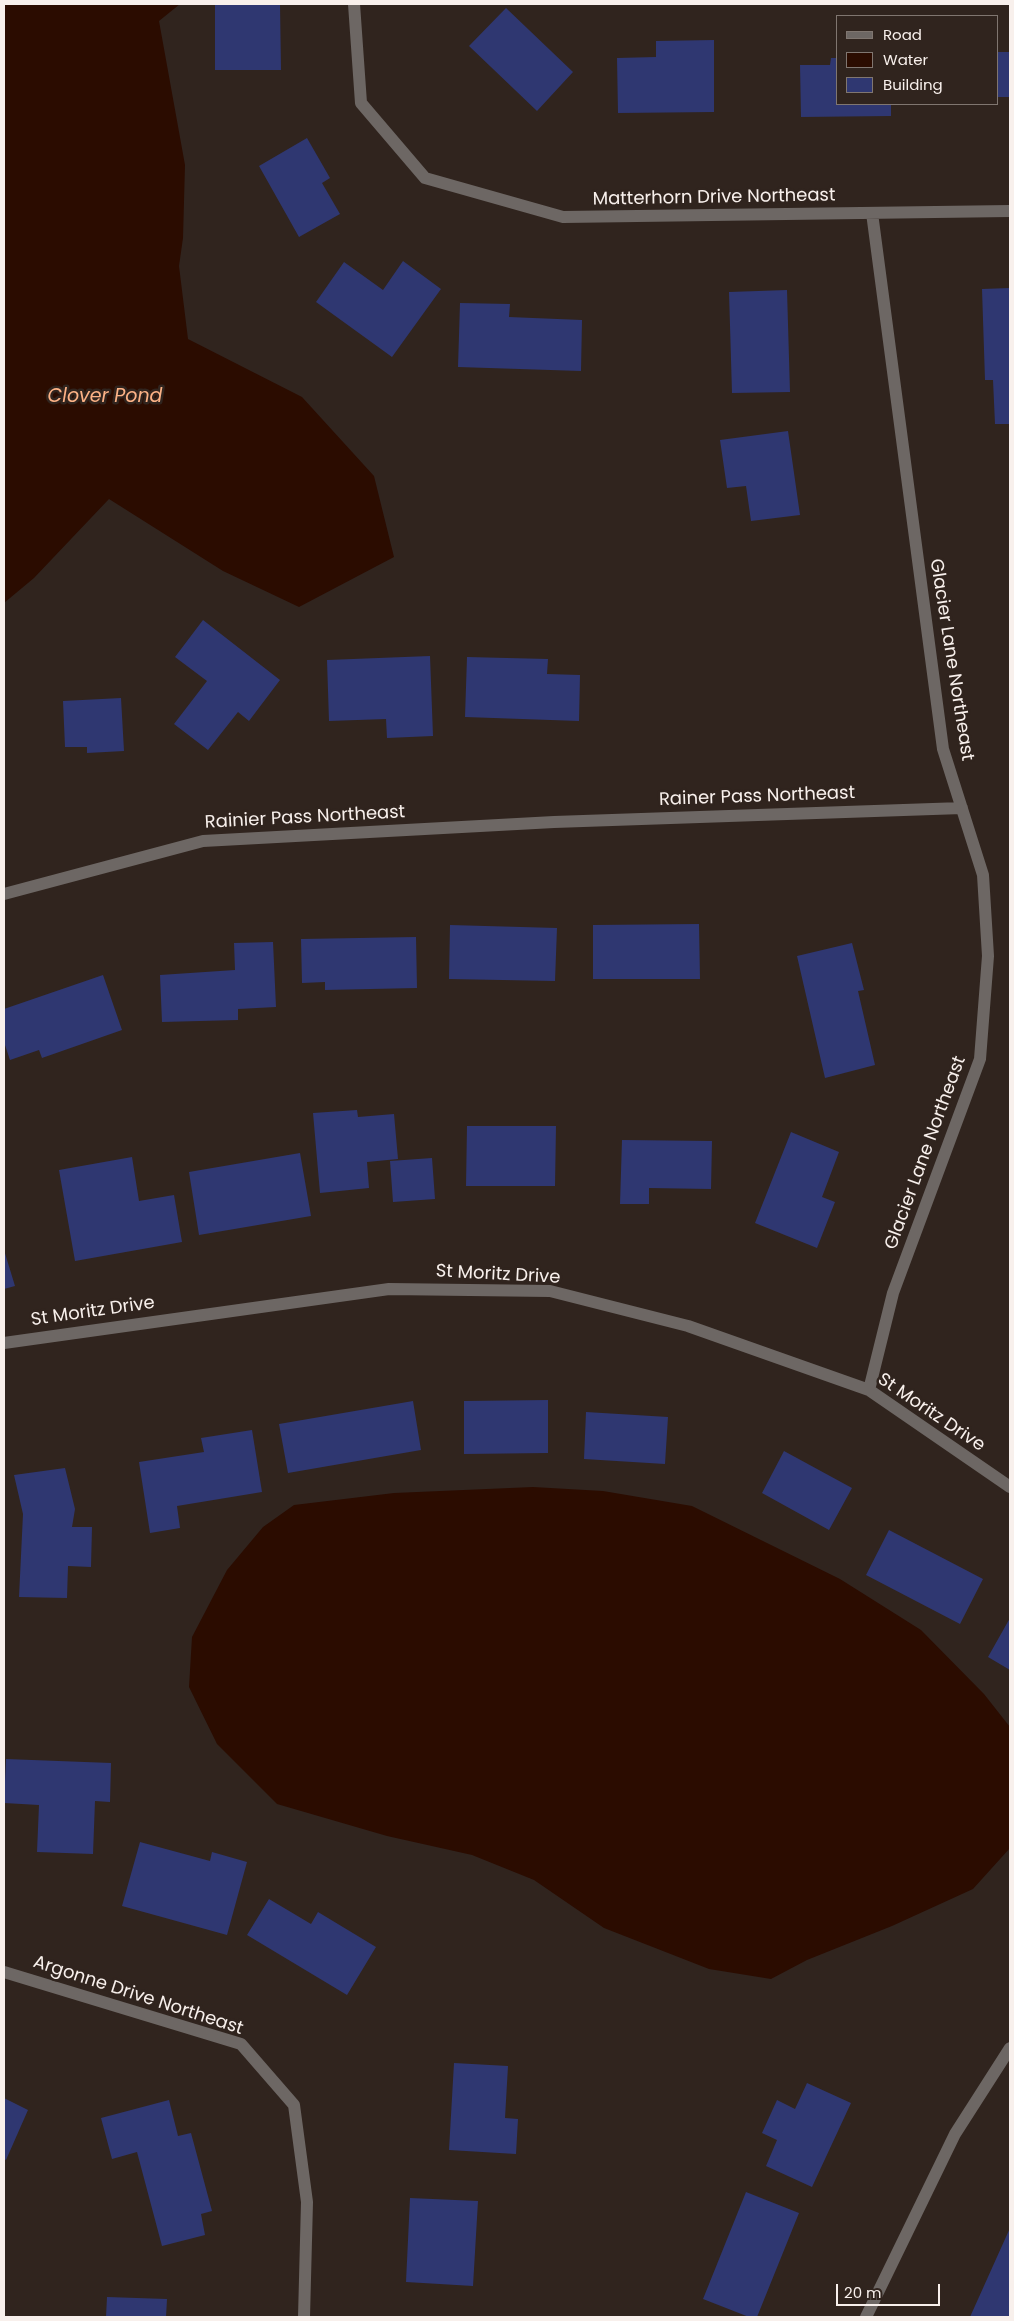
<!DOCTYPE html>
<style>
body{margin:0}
#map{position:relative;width:1014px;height:2321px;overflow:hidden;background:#30241e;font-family:Poppins,sans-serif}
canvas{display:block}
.frame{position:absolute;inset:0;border:5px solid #f8f0ec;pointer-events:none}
.legend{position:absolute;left:836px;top:15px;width:162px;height:90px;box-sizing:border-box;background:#30241e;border:1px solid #807670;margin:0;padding:6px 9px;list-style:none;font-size:15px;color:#f8f0ec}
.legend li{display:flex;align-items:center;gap:10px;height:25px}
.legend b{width:25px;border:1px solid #807670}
.scale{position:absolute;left:836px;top:2284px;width:104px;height:22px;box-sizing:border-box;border:2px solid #f8f0ec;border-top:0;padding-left:6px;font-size:15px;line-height:18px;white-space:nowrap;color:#f8f0ec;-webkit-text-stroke:4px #30241e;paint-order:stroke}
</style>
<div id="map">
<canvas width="1014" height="2321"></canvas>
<div class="frame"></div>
<ul class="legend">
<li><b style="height:6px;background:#6d6764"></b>Road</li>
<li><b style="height:14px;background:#2b0c00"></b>Water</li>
<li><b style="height:14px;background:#2f3771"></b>Building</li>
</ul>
<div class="scale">20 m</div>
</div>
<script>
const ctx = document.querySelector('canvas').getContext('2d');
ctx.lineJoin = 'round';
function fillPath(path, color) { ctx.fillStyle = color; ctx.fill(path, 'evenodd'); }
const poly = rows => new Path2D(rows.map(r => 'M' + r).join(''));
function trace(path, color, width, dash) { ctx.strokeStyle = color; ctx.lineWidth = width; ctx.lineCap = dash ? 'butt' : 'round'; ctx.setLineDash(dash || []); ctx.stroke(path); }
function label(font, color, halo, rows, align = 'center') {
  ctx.font = font + ' Poppins,sans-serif'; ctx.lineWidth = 5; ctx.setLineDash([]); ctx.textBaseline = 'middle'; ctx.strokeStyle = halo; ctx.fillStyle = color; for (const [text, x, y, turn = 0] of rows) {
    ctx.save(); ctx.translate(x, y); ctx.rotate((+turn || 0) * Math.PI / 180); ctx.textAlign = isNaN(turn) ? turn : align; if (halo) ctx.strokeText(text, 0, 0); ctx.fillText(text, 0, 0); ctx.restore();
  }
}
fillPath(poly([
 [4,4,180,4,159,21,185,165,183,238,179,266,188,339,302,397,374,476,394,557,299,607,223,571,109,499,34,578,4,603],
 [533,1487,603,1491,692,1506,840,1579,921,1630,984,1694,1010,1727,1010,1848,973,1889,892,1926,807,1960,771,1979,709,1969,604,1928,534,1880,472,1855,387,1836,277,1804,217,1744,189,1687,192,1637,227,1570,263,1527,294,1505,394,1493]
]), '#2b0c00');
fillPath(poly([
 [215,4,280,4,281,70,215,70],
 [506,8,573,72,537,111,469,46],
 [714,40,714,112,618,113,617,58,656,57,656,41],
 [998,52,1010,52,1010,97,998,97],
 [831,58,838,58,838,104,891,104,891,116,801,117,800,65,830,65],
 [307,138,330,178,322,183,340,214,299,237,259,166],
 [403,261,441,289,392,357,316,302,344,262,383,290],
 [1010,288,1010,424,995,424,993,380,985,380,982,289],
 [787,290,790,392,732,393,729,292],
 [460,303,510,304,509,317,582,320,581,371,458,367],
 [788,431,800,515,751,521,746,486,727,488,720,440],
 [203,620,280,680,249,721,238,712,208,750,174,724,207,681,175,657],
 [430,656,433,736,387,738,386,719,329,721,327,660],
 [467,657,548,659,547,674,580,675,579,721,465,717],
 [121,698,124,751,87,753,87,747,65,747,63,701],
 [699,924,700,979,593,979,593,925],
 [450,925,557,928,555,981,449,979],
 [416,937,417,988,325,990,325,982,302,983,301,939],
 [273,942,276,1007,238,1009,238,1020,162,1022,160,975,235,970,234,943],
 [852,943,864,990,858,991,875,1065,825,1078,797,956],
 [103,975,122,1030,42,1058,39,1050,10,1060,4,1042,4,1009],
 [357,1110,358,1117,394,1114,398,1159,367,1162,369,1188,320,1193,313,1113],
 [467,1126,556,1126,555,1186,466,1186],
 [791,1132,839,1152,822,1197,835,1202,817,1248,755,1223],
 [622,1140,712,1141,711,1189,649,1188,649,1204,620,1204],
 [300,1153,311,1216,199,1235,189,1172],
 [132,1157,139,1201,174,1195,182,1242,75,1261,59,1170],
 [432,1158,435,1199,393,1202,390,1161],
 [4,1250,15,1286,4,1289],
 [548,1400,548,1453,464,1454,464,1401],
 [413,1401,421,1450,288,1473,279,1424],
 [586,1412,668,1417,665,1464,584,1459],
 [252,1430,262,1492,177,1506,180,1528,150,1533,139,1462,204,1452,201,1438],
 [784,1451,852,1488,829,1530,762,1493],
 [65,1468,75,1509,72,1527,92,1527,91,1567,68,1566,67,1598,19,1597,23,1514,14,1475],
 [889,1530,983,1579,960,1624,866,1575],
 [1010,1618,1010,1670,988,1657],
 [6,1759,111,1763,110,1802,95,1801,93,1854,37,1852,39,1805,4,1803],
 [140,1842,210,1861,212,1852,247,1862,227,1935,122,1906],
 [269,1899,311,1924,318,1912,376,1947,347,1995,247,1935],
 [454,2063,508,2066,505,2118,518,2119,516,2154,449,2150],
 [807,2083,851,2103,812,2187,766,2166,777,2140,762,2133,777,2100,795,2109],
 [4,2098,28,2110,6,2160,4,2159],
 [169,2100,178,2136,191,2133,212,2211,201,2214,205,2235,162,2246,137,2152,112,2159,101,2118],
 [746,2192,799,2213,757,2317,749,2317,703,2299],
 [410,2198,478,2201,473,2286,406,2282],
 [1010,2228,1010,2317,970,2317],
 [107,2297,167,2299,166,2317,106,2317]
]), '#2f3771');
trace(poly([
 [354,4,361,103,425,178,563,217,1010,211],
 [4,894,203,841,554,822,962,808],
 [4,1343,389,1289,550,1291,688,1326,869,1390,1010,1487],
 [869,1390,893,1293,980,1059,988,956,983,875,943,749,872,213],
 [4,1972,241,2044,294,2105,307,2202,304,2317],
 [866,2317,955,2134,1010,2048]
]), '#6d6764', 12);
label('18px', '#f8f0ec', '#30241e', [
 ["Matterhorn Drive Northeast",714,198,-1],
 ["Glacier Lane Northeast",951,660,81],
 ["Rainer Pass Northeast",757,797,-2],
 ["Rainier Pass Northeast",305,818,-3],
 ["Glacier Lane Northeast",926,1153,-70],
 ["St Moritz Drive",498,1275,3],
 ["St Moritz Drive",93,1312,-8],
 ["St Moritz Drive",931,1413,34],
 ["Argonne Drive Northeast",138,1996,18]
]);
label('italic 19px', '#fcb286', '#30241e', [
 ["Clover Pond",105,397]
]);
</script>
